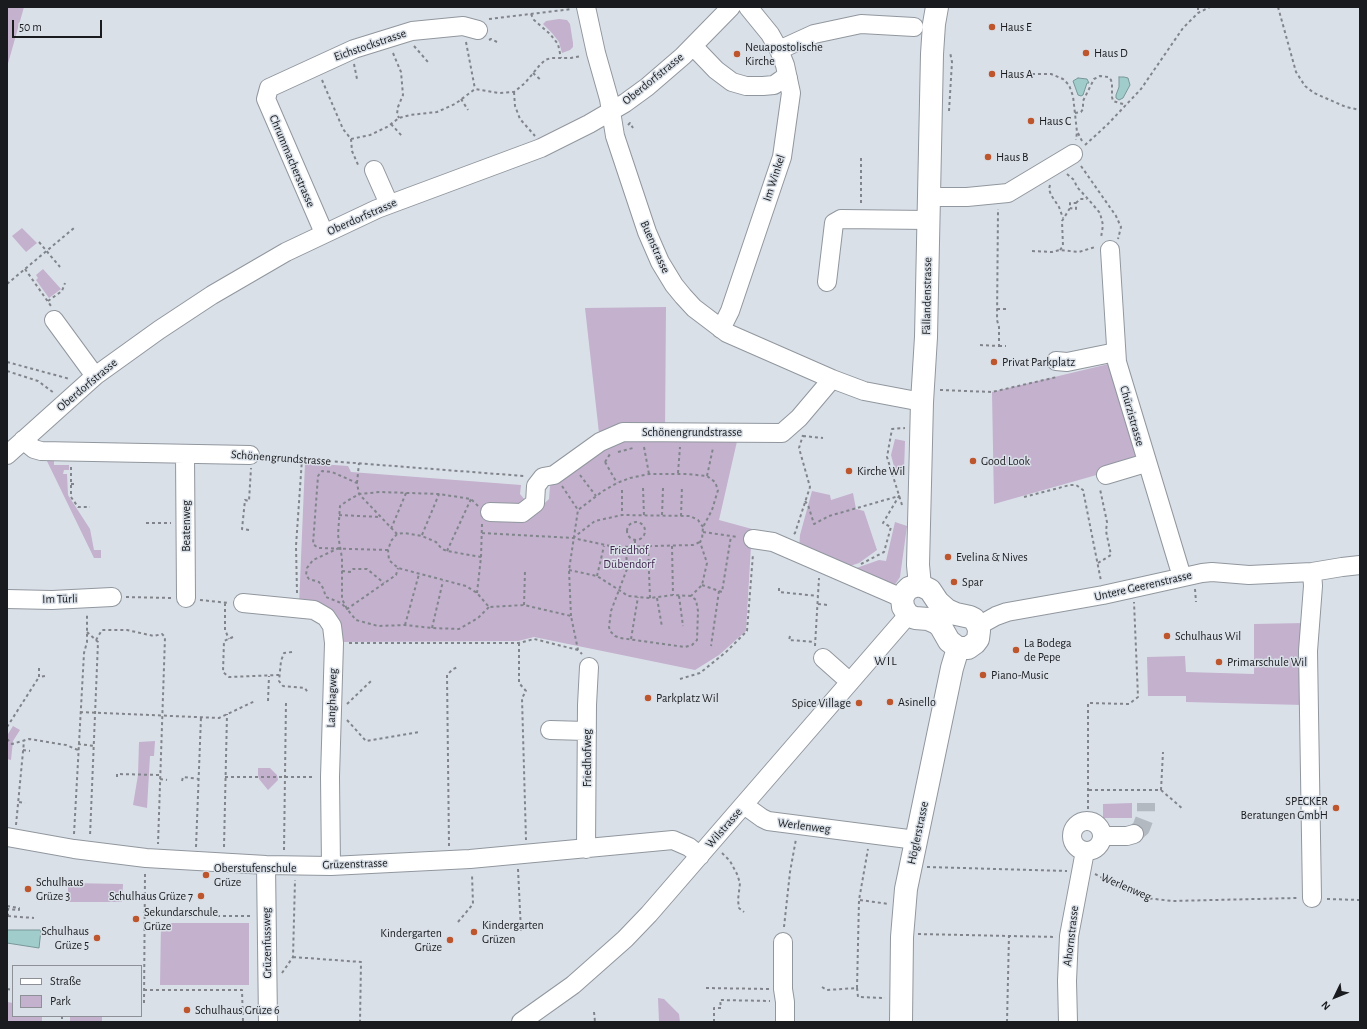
<!DOCTYPE html>
<meta charset="utf-8">
<style>
body{margin:0}
#map{position:relative;width:1367px;height:1029px;overflow:hidden;background:#dae0e8;font-family:"Alegreya Sans",sans-serif}
canvas{display:block}
.frame{position:absolute;inset:0;border:8px solid #191b1e;pointer-events:none}
.legend{position:absolute;left:12px;top:965px;width:130px;height:52px;box-sizing:border-box;background:#dae0e8;border:1px solid #8d9197;margin:0;padding:5px 7px;list-style:none;font-size:12px;color:#191b1e}
.legend li{display:flex;align-items:center;gap:8px;height:20px}
.legend b{width:20px;border:1px solid #8d9197}
.north{position:absolute;left:1315px;top:977px;width:40px;height:40px;-webkit-text-stroke:3px #dae0e8;paint-order:stroke;rotate:227deg;font-size:11px;font-weight:700;line-height:16px;text-align:center;color:#191b1e}
.north::after{content:'';display:block;margin:auto;width:14px;height:18px;background:#191b1e;clip-path:polygon(50% 0,100% 100%,50% 72%,0 100%)}
.scale{position:absolute;left:12px;top:20px;width:90px;height:18px;box-sizing:border-box;border:2px solid #191b1e;border-top:0;padding-left:5px;font-size:12px;line-height:14px;white-space:nowrap;color:#191b1e;-webkit-text-stroke:3px #dae0e8;paint-order:stroke}
</style>
<div id="map">
<canvas width="1367" height="1029"></canvas>
<div class="frame"></div>
<ul class="legend">
<li><b style="height:5px;background:#fff"></b>Straße</li>
<li><b style="height:11px;background:#c3b1ce"></b>Park</li>
</ul>
<div class="north">N</div>
<div class="scale">50 m</div>
</div>
<script>
const ctx = document.querySelector('canvas').getContext('2d');
ctx.lineJoin = 'round';
function fillPath(path, color) { ctx.fillStyle = color; ctx.fill(path, 'evenodd'); }
const poly = rows => new Path2D(rows.map(r => 'M' + r).join(''));
function trace(path, color, width, dash) { ctx.strokeStyle = color; ctx.lineWidth = width; ctx.lineCap = dash ? 'butt' : 'round'; ctx.setLineDash(dash || []); ctx.stroke(path); }
function label(font, color, halo, rows, align = 'center') {
  ctx.font = font + ' "Alegreya Sans",sans-serif'; ctx.lineWidth = 3; ctx.setLineDash([]); ctx.textBaseline = 'middle'; ctx.strokeStyle = halo; ctx.fillStyle = color; for (const [text, x, y, turn = 0] of rows) {
    ctx.save(); ctx.translate(x, y); ctx.rotate((+turn || 0) * Math.PI / 180); ctx.textAlign = isNaN(turn) ? turn : align; if (halo) ctx.strokeText(text, 0, 0); ctx.fillText(text, 0, 0); ctx.restore();
  }
}
fillPath(poly([
 [7,7,24,7,7,67],
 [559,19,567,20,570,24,573,43,573,47,570,50,562,53,559,42,552,33,543,24,546,21],
 [22,228,37,243,26,252,12,236],
 [43,269,61,289,49,298,36,280,38,278,36,275],
 [666,307,665,432,600,442,585,308],
 [1117,362,1146,461,994,504,992,392],
 [738,437,719,520,752,529,746,631,719,655,695,670,534,637,518,641,337,642,337,631,299,606,305,463,348,466,351,472,521,485,520,494,535,512,549,499,550,486,613,439],
 [895,439,905,441,904,471,896,474,891,455],
 [45,457,54,458,54,465,69,465,69,470,64,470,63,474,67,474,68,495,90,529,94,550,101,550,101,558,94,558],
 [812,491,830,495,831,500,853,493,856,509,864,511,877,550,859,563,844,568,799,549,800,535],
 [895,522,907,526,900,577,892,589,848,571,879,560,886,561],
 [1305,623,1303,705,1186,702,1186,696,1148,696,1147,657,1185,656,1186,672,1254,674,1254,624],
 [13,726,20,730,13,741,11,760,7,759,7,733,8,734],
 [155,741,154,756,150,756,147,808,133,805,138,775,139,742],
 [258,768,270,768,277,775,278,780,268,790,259,779,258,775],
 [1132,803,1132,818,1103,818,1103,804],
 [68,883,123,884,122,902,68,902],
 [161,923,249,923,249,985,160,985],
 [658,998,664,999,679,1014,680,1022,659,1022],
 [7,1002,13,1003,13,1016,42,1016,42,1022,7,1022],
 [70,1016,102,1016,102,1022,70,1022]
]), '#c3b1ce');
const water = poly([
 [1119,77,1124,77,1128,78,1130,85,1123,98,1119,100,1116,98,1116,95,1119,87,1119,77],
 [1078,78,1087,79,1089,83,1087,83,1083,95,1081,96,1078,95,1073,81,1078,78],
 [7,930,41,930,39,948,7,943,7,930]
]);
fillPath(water, '#a0cccc');
trace(water, '#789798', 1);
trace(poly([
 [1134,834,1141,828,1146,815,1146,803]
]), '#b3b9c0', 18, [18, 9]);
const minor = poly([
 [586,7,596,53,609,99,615,136,647,232,660,262,674,285,683,296,694,308,727,333,832,379,864,391,922,402],
 [693,46,716,70,732,82,746,86,763,86,774,85,781,80,788,78],
 [779,50,814,34,861,24,914,27],
 [374,170,389,204],
 [928,197,967,197,1008,193,1073,154],
 [324,233,266,99,269,88,354,49,412,31,463,26,478,30],
 [1110,250,1117,362,1182,577],
 [827,282,834,223,841,219,928,220],
 [54,320,95,376],
 [721,329,730,311,782,157,791,93,785,65,779,50,770,34,748,7],
 [1056,361,1067,362,1116,352],
 [23,440,34,449,41,451,250,455],
 [185,454,186,598],
 [7,455,95,376,159,330,212,295,286,252,377,209,541,148,589,124,625,103,647,87,683,56,731,7],
 [1106,475,1146,463],
 [490,512,522,513,535,503,536,486,543,477,554,475,600,442,623,432,782,433,799,418,832,379],
 [753,539,773,542,902,598],
 [7,599,52,600,112,597],
 [243,603,314,610,326,617,332,626,334,643,330,777,331,866],
 [978,626,996,616,1007,612,1103,595,1202,573,1212,572,1249,575,1312,572,1342,567,1360,565],
 [823,658,850,682],
 [550,730,587,731],
 [744,805,762,818,768,821,916,840],
 '1072 836a15 15 0 1 1 30 0a15 15 0 1 1-30 0Z',
 [1102,836,1127,836,1134,834],
 [7,837,74,849,146,858,266,865,331,866,470,859,673,840,689,847,700,856],
 [586,849,587,705,589,667],
 [266,865,268,1022],
 [1312,898,1308,651,1313,586,1312,572],
 [783,942,783,989,785,1002,785,1022],
 [521,1022,573,985,625,939,649,914,908,615],
 [1068,1022,1067,981,1069,936,1085,851]
]);
const major = poly([
 [918,585,922,586,930,590,938,602,947,610,956,614,970,617,974,619,978,626,979,631,978,639,975,643,968,648,958,648,949,641,941,627,937,623,928,619,915,618,908,615,903,607,902,598,906,591,909,588,918,585],
 [920,586,918,565,922,402,926,337,932,54,934,24,937,7],
 [901,1022,902,937,906,889,952,668,958,648]
]);
trace(minor, '#91979e', 20);
trace(major, '#91979e', 24);
trace(poly([
 [1198,7,1198,13],
 [1278,7,1296,72,1305,86,1314,93,1346,107,1360,110],
 [531,14,534,20,550,34,558,44,561,58],
 [489,19,572,9],
 [489,40,491,39,497,42],
 [466,42,475,89],
 [414,46,428,62],
 [393,53,401,72,403,95,398,107,397,114,399,118],
 [354,64,357,79],
 [533,73,542,81],
 [1032,74,1051,74,1063,79,1069,85,1073,96,1077,132,1076,140],
 [322,80,343,129,351,139,352,151,359,167],
 [514,92,515,106,520,119,535,136],
 [461,99,468,110],
 [949,111,952,62,950,52],
 [1075,113,1081,112,1083,109,1083,101,1094,79,1100,76,1108,77,1111,80,1112,84,1112,97,1113,101,1126,105],
 [391,124,402,136],
 [628,125,630,123,633,128],
 [1078,133,1082,141],
 [351,139,370,135,387,127,399,118,410,115,437,112,455,104,475,89,499,93,514,92,525,83,539,66,545,60,551,58,571,58,581,56],
 [1085,145,1107,125,1141,89,1183,28,1198,13,1210,7],
 [861,158,861,205],
 [1081,166,1116,216,1121,227,1118,239],
 [1067,174,1074,180,1077,187,1088,199,1100,213,1103,225,1101,238],
 [1050,185,1049,189,1051,195,1059,207,1063,218],
 [1076,203,1080,199,1087,199],
 [39,242,60,267],
 [1060,250,1063,246,1062,221,1070,208,1070,203,1076,203,1076,209,1070,208],
 [1032,251,1052,252,1060,250,1079,252,1095,247],
 [25,269,51,306],
 [7,284,74,228],
 [48,301,62,291,65,283],
 [997,309,1006,309],
 [980,345,999,346,999,327,997,320,998,209],
 [999,346,1006,346],
 [7,362,70,379],
 [7,371,38,381,54,393],
 [940,390,992,392,1057,377],
 [803,436,823,438],
 [644,447,649,474],
 [618,452,633,448],
 [263,456,524,476],
 [605,462,610,454],
 [605,462,617,483],
 [71,467,71,497,78,507,90,507],
 [678,473,680,447],
 [580,475,596,496],
 [707,476,713,448],
 [357,483,359,463],
 [71,484,77,484],
 [562,486,578,510],
 [643,488,644,515],
 [622,490,622,515],
 [1024,497,1070,485,1076,485,1083,490,1101,581],
 [805,501,808,505,814,524,829,516,899,496,883,523,891,527,884,552,861,564],
 [902,505,887,457,892,429,905,428],
 [478,506,471,499,439,494,380,492,359,494,347,501,340,506,338,535,342,558,342,599,347,609,356,620,378,626,405,625,432,628,459,629,478,618,489,607],
 [339,515,380,517],
 [662,515,663,488],
 [681,516,682,486],
 '627 531a9 9 0 1 1 18 0a9 9 0 1 1-18 0Z',
 [146,523,171,523],
 [391,529,406,493],
 [249,530,242,529,245,500,249,501,251,468],
 [703,532,738,537],
 [482,533,573,538,615,547,693,545,700,542],
 [794,534,795,533,810,487,799,448,803,435],
 [422,535,439,494],
 [573,538,595,521,622,515,690,516,698,520,703,527],
 [635,540,635,547],
 [672,546,673,595],
 [648,547,650,598],
 [339,548,313,560,307,568,306,575,309,579,319,582,323,588,326,597,341,603,347,609,396,575,398,568],
 [388,550,318,548,313,544,318,476,322,471,332,472,357,483,359,494,397,534],
 [447,551,471,499],
 [481,557,482,524],
 [1098,563,1111,555,1106,531,1107,522,1100,489],
 [569,570,597,576,619,590,628,596,650,598,673,595,691,596,696,600,698,611,697,640,692,645,685,647,620,638,615,636,610,631,609,627,611,611,627,569,626,548],
 [342,571,351,572,353,569,367,569,384,583],
 [597,576,604,546],
 [702,585,719,591,711,646],
 [779,588,779,592,818,596],
 [1195,589,1196,602],
 [719,591,722,592,731,536],
 [297,593,296,546,302,459],
 [477,593,481,557,447,551,442,549,436,542,422,536,404,533,397,534,391,541,388,550,389,560,398,568,466,586,477,593,489,607,524,605,571,616,578,650,582,654],
 [679,596,683,626],
 [126,597,172,598],
 [657,598,662,627],
 [200,600,229,603],
 [225,603,225,630,229,639],
 [818,604,828,605],
 [524,605,525,571],
 [571,616,569,570,578,510,603,491,617,483,630,478,649,474,687,474,707,476,715,482,718,490,712,510,703,527,702,539,700,542,707,563,702,585,691,596],
 [405,625,419,574],
 [432,628,443,581],
 [87,632,98,642,90,836],
 [790,636,789,640,815,642],
 [233,637,224,641,223,672,229,677,279,675],
 [631,639,638,597],
 [96,640,102,630,127,630,154,636,162,634,165,637,158,844],
 [349,643,519,643,534,639,578,650],
 [519,643,519,683,526,691,522,698,526,840],
 [815,646,819,578],
 [292,652,284,653,281,661,279,681,283,686,305,688,308,693],
 [39,668,39,677,45,676],
 [680,679,700,673,726,652,747,631,753,554],
 [268,701,269,676],
 [347,704,371,681],
 [80,712,219,718,255,701],
 [347,720,366,741,419,732],
 [7,727,39,677],
 [7,739,12,744,29,739,66,745,78,750],
 [78,744,94,746],
 [23,750,30,751],
 [117,777,117,774,160,775],
 [225,777,315,777],
 [160,779,167,780],
 [182,781,183,777,199,779],
 [1089,790,1161,790,1183,809],
 [1161,790,1163,752],
 [19,802,25,803],
 [1088,821,1088,703,1129,704,1138,697,1134,602],
 [16,825,24,741],
 [74,834,84,653,87,642,87,614],
 [449,846,447,675,453,669,458,667],
 [196,847,201,717],
 [224,847,227,714],
 [284,850,286,701],
 [722,853,730,861,737,874,740,883,738,900,739,908,744,912],
 [927,867,1067,871],
 [518,869,521,931],
 [1095,874,1118,886,1146,898,1172,901,1297,898],
 [1327,899,1360,900],
 [860,900,889,904],
 [7,906,19,908,19,910,8,909,8,916],
 [8,916,34,918],
 [145,916,251,916],
 [458,922,473,904,472,874],
 [784,927,790,872,796,839],
 [918,934,1056,937],
 [293,957,361,962,360,1022],
 [282,973,293,957,295,880],
 [822,987,827,990,857,988,859,900,868,849],
 [706,988,769,989],
 [857,988,858,997,885,998],
 [7,989,13,990],
 [144,990,242,990,243,1022],
 [144,1003,145,873],
 [594,1012,595,1022],
 [62,1016,62,1022],
 [714,1022,714,1008,721,1008,720,1000,770,1001],
 [1007,1022,1009,935]
]), '#81858b', 2, [3, 3]);
trace(minor, '#fff', 18);
trace(major, '#fff', 22);
for (const [x, y, r, color] of [
 [992,27,4,"#bd562d"],
 [1086,53,4,"#bd562d"],
 [737,54,4,"#bd562d"],
 [992,74,4,"#bd562d"],
 [1031,121,4,"#bd562d"],
 [988,157,4,"#bd562d"],
 [994,362,4,"#bd562d"],
 [973,461,4,"#bd562d"],
 [849,471,4,"#bd562d"],
 [948,557,4,"#bd562d"],
 [954,582,4,"#bd562d"],
 [1167,636,4,"#bd562d"],
 [1016,650,4,"#bd562d"],
 [1219,662,4,"#bd562d"],
 [983,675,4,"#bd562d"],
 [648,698,4,"#bd562d"],
 [890,702,4,"#bd562d"],
 [859,703,4,"#bd562d"],
 [1336,808,4,"#bd562d"],
 [206,875,4,"#bd562d"],
 [28,889,4,"#bd562d"],
 [201,896,4,"#bd562d"],
 [136,919,4,"#bd562d"],
 [474,932,4,"#bd562d"],
 [97,938,4,"#bd562d"],
 [450,940,4,"#bd562d"],
 [187,1010,4,"#bd562d"]
]) { const dot = new Path2D(); dot.arc(x, y, r, 0, 2 * Math.PI); ctx.fillStyle = color; ctx.fill(dot); trace(dot, '#dae0e8', 1.5); }
label('12px', '#191b1e', '#dae0e8', [
 ["Haus E",1000,27],
 ["Neuapostolische",745,47],
 ["Kirche",745,61],
 ["Haus D",1094,53],
 ["Haus A",1000,74],
 ["Haus C",1039,121],
 ["Haus B",996,157],
 ["Privat Parkplatz",1002,362],
 ["Good Look",981,461],
 ["Kirche Wil",857,471],
 ["Evelina & Nives",956,557],
 ["Spar",962,582],
 ["Schulhaus Wil",1175,636],
 ["La Bodega",1024,643],
 ["de Pepe",1024,657],
 ["Primarschule Wil",1227,662],
 ["Piano-Music",991,675],
 ["Parkplatz Wil",656,698],
 ["Asinello",898,702],
 ["Spice Village",851,703,"right"],
 ["SPECKER",1328,801,"right"],
 ["Beratungen GmbH",1328,815,"right"],
 ["Oberstufenschule",214,868],
 ["Grüze",214,882],
 ["Schulhaus",36,882],
 ["Grüze 3",36,896],
 ["Schulhaus Grüze 7",193,896,"right"],
 ["Sekundarschule",144,912],
 ["Grüze",144,926],
 ["Kindergarten",482,925],
 ["Grüzen",482,939],
 ["Schulhaus",89,931,"right"],
 ["Grüze 5",89,945,"right"],
 ["Kindergarten",442,933,"right"],
 ["Grüze",442,947,"right"],
 ["Schulhaus Grüze 6",195,1010]
], 'left');
label('12px', '#191b1e', '#dae0e8', [
 ["Eichstockstrasse",370,45,-19],
 ["Oberdorfstrasse",653,79,-39],
 ["Chrummacherstrasse",292,161,67],
 ["Im Winkel",774,178,-72],
 ["Oberdorfstrasse",362,217,-24],
 ["Buenstrasse",655,247,66],
 ["Fällandenstrasse",927,296,-89],
 ["Oberdorfstrasse",87,385,-40],
 ["Chürzistrasse",1132,416,74],
 ["Schönengrundstrasse",692,432],
 ["Schönengrundstrasse",281,458,4],
 ["Beatenweg",186,526,-90],
 ["Untere Geerenstrasse",1143,586,-13],
 ["Im Türli",60,599,-1],
 ["Langhagweg",332,698,-88],
 ["Friedhofweg",587,758,-90],
 ["Werlenweg",804,826,7],
 ["Wilstrasse",724,828,-49],
 ["Höglerstrasse",918,833,-78],
 ["Grüzenstrasse",355,864,-2],
 ["Werlenweg",1126,887,23],
 ["Ahornstrasse",1071,936,-83],
 ["Grüzenfussweg",267,943,-91]
]);
label('12px', '#41264f', '#dae0e8', [
 ["Friedhof",629,550],
 ["Dübendorf",629,564]
]);
ctx.letterSpacing = '1px';
label('13px', '#191b1e', '#dae0e8', [
 ["WIL",886,661]
]);
ctx.letterSpacing = '0px';
</script>
